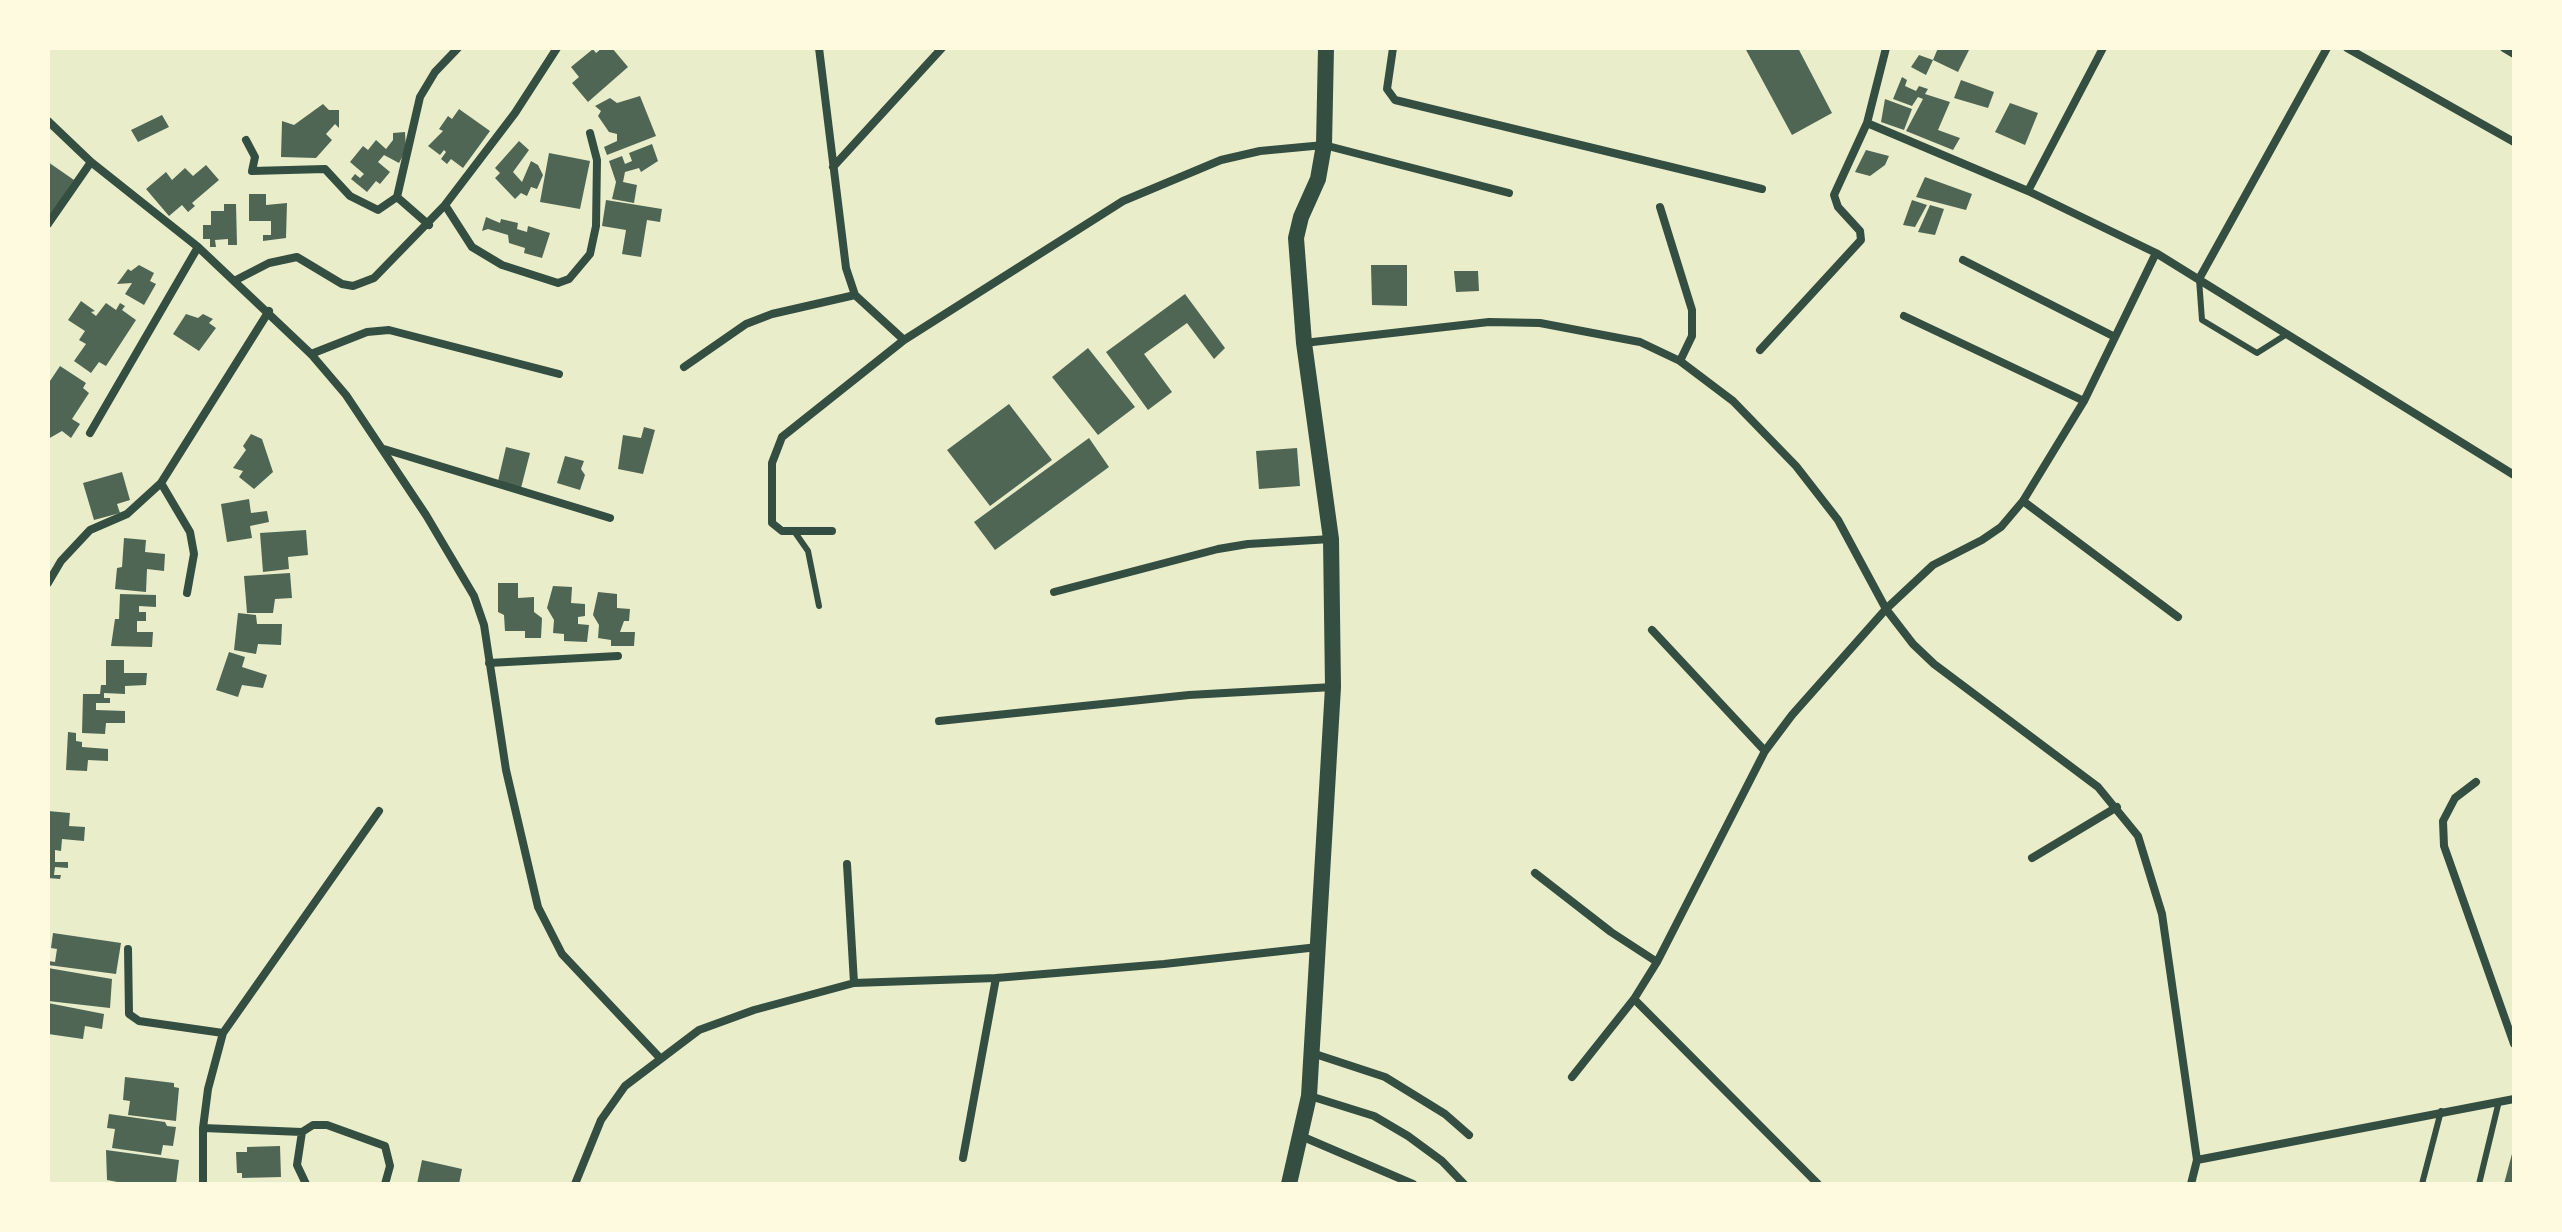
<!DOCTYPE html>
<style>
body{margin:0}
#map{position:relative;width:2562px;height:1232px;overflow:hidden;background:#e9edc9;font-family:Figtree,sans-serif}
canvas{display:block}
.frame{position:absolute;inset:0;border:50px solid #fefae0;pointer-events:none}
</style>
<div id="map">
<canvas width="2562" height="1232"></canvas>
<div class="frame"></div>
</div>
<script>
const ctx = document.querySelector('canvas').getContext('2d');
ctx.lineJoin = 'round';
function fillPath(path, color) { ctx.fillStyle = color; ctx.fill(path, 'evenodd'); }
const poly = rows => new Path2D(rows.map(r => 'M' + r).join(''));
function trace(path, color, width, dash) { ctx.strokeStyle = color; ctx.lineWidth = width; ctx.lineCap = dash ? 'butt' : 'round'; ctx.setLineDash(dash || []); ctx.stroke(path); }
fillPath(poly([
 [602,48,612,48,628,67,588,102,572,83,579,77,571,67,593,49,596,53],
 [1745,48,1798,48,1832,113,1792,135],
 [1938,48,1970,48,1958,72,1933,60,1926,75,1911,67,1919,55,1933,60],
 [1902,77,1907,80,1905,86,1916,91,1919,86,1928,89,1925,94,1950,102,1938,130,1960,138,1953,150,1906,131,1923,99,1918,97,1912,106,1893,99],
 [1961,80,1994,92,1988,108,1954,98],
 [640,96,656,136,607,155,604,147,617,141,617,134,609,132,598,116,601,111,595,106,610,98,617,103],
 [1885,99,1912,109,1904,130,1881,122],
 [2010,103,2038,113,2025,145,1995,132],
 [323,104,329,110,339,110,339,128,335,124,326,134,332,140,316,158,281,157,282,121,294,125],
 [459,109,490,131,463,168,451,159,447,164,441,159,446,152,444,150,440,155,428,146,443,131,439,129,448,116,452,119],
 [162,115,169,127,138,142,131,130],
 [405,132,406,150,399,163,384,155,378,162,390,172,380,184,376,181,367,192,351,179,355,174,360,178,364,174,350,162,363,146,368,150,376,140,386,149,393,140,393,133],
 [519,141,529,150,513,172,522,182,531,161,538,165,543,175,537,189,531,187,527,196,521,193,515,199,495,178,500,173,495,168],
 [652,144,658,161,641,172,639,168,625,172,623,182,637,185,634,203,612,199,616,182,609,161,622,156,625,164,632,161,629,153],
 [1866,150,1889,156,1885,165,1870,176,1855,172],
 [549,153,590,161,580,209,540,202],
 [48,162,74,180,48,219],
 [206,165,219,180,192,203,195,206,188,212,182,205,169,216,146,189,166,172,172,180,185,168,193,176],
 [1925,177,1972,194,1966,210,1916,197],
 [249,194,266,194,266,205,287,203,286,238,263,241,263,235,271,235,271,221,249,221],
 [606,200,662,209,660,222,647,220,641,257,622,254,626,230,602,226],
 [1912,200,1927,205,1915,227,1903,225],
 [224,204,236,204,237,245,228,245,228,239,215,240,216,247,210,247,210,239,203,239,203,225,211,225,211,211,224,211],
 [1930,205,1944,209,1935,235,1918,232],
 [486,217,500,223,501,219,518,223,517,229,527,232,528,226,550,233,542,258,524,253,525,248,509,243,508,235,488,229,482,231],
 [139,265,154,273,150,281,156,284,144,305,125,294,132,283,117,284,128,269,131,271],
 [1371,265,1407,265,1407,306,1372,305],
 [1454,271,1478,271,1479,291,1456,292],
 [1185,294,1225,348,1214,359,1187,323,1144,354,1172,392,1148,410,1106,352],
 [81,301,95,311,91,312,96,316,106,303,116,310,120,303,125,306,122,310,136,320,106,366,99,362,91,373,74,361,86,344,79,340,85,331,68,320],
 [186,314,198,318,203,314,213,319,209,323,216,328,199,351,173,334],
 [1088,348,1135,407,1098,435,1052,377],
 [60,366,86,383,83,388,89,393,72,419,80,424,71,438,62,431,48,439,48,384],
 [1009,404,1052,460,990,506,947,450],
 [644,427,655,430,643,474,618,469,623,435,641,438],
 [251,434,262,439,273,472,254,489,239,477,243,471,233,468,246,450,243,446],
 [1089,438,1109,467,995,550,974,522],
 [506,447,530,453,521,488,498,481],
 [1297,448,1300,486,1259,489,1256,451],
 [565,456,584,461,581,469,585,475,580,490,557,483],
 [122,472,130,500,117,504,120,513,94,520,83,483],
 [249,499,251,513,267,511,269,522,250,526,252,538,227,542,221,504],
 [306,530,308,555,288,557,289,569,263,572,260,533],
 [124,538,146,540,145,552,165,554,164,571,147,569,146,592,115,589,117,568,122,567],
 [290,573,292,598,275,599,273,613,247,613,244,576],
 [498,583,518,583,518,598,534,597,534,612,542,618,541,638,525,638,525,631,505,631,504,615,498,612],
 [553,586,572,587,571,603,585,604,585,616,578,617,578,624,589,625,587,642,564,641,564,634,553,633,554,620,547,608],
 [598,592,617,594,617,608,630,609,629,621,624,621,620,632,635,632,634,646,611,646,611,640,598,638,599,625,593,615],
 [120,594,156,595,156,607,139,606,139,612,146,612,146,621,137,621,137,632,153,632,152,647,111,646,115,619,119,619],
 [238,613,256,615,257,624,282,624,281,645,258,644,256,654,234,650],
 [229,652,245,657,242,667,267,675,263,688,242,685,238,697,216,690],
 [106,660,124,660,124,673,147,673,146,685,125,686,125,694,104,693,104,698,110,698,110,703,96,703,96,710,125,711,125,723,106,723,105,734,82,733,83,694,100,694,101,685,106,685],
 [68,732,76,733,76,741,82,742,82,747,108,749,108,761,88,760,87,771,66,770],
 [48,811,70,813,69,826,85,827,84,841,62,839,61,851,55,850,55,862,68,862,68,868,55,867,54,875,61,875,60,879,48,878],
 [53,933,121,943,116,974,48,965,48,961,55,962,57,949,51,948],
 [48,968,112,979,110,1008,48,1001],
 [48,1003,104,1014,102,1029,85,1026,83,1039,48,1034],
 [125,1077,174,1083,174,1087,179,1088,176,1121,128,1115,130,1101,123,1100],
 [109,1114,165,1122,167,1126,176,1127,173,1146,163,1145,161,1155,112,1148,115,1129,107,1128],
 [280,1146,281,1177,242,1178,242,1173,237,1173,236,1152,247,1152,247,1147],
 [106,1150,179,1160,176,1184,128,1184,107,1180],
 [2513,1150,2514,1184,2504,1184],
 [422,1160,462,1169,459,1184,417,1184]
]), '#4f6655');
trace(poly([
 [2199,279,2202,320,2257,353,2287,334],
 [794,531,808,551,819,606],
 [2422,1184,2441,1111],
 [2479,1184,2499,1101]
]), '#344e41', 6);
trace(poly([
 [819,48,846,268,855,295,904,340],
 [1393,48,1387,89,1395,100,1762,189],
 [2347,48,2514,142],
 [2504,48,2514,54],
 [48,121,91,162,198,247,311,354,346,395,426,515,474,596,484,625,506,770,538,907,562,954,660,1058],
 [1867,123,2028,191,2156,253,2514,475],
 [246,140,255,157,252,171,325,169,350,196,378,210,397,197,429,225],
 [833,167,942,48],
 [2028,191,2103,48],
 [397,197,420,97,435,72,458,48],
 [445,205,472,247,502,265,558,283,569,279,590,254,596,226,597,160,590,133],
 [1660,207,1692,310,1692,336,1680,361],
 [48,224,91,162],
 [1963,260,2115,337],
 [2199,279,2327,48],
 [236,280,269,263,297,257,342,284,353,286,374,278,445,205,515,113,557,48],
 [1904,316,2084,401],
 [1304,343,1489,322,1540,323,1640,342,1680,361,1733,401,1796,466,1838,520,1886,609,1913,644,1934,664,2098,787,2138,836,2162,914,2197,1160,2191,1184],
 [1760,350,1861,240,1860,231,1838,207,1834,195,1867,123,1886,48],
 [311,354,367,332,389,330,559,374],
 [684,367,746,324,772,314,855,295],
 [90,433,198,247],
 [384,449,610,518],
 [161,483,190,532,194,554,187,593],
 [2023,501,2178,617],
 [832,531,782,531,772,523,772,463,782,437,904,340,1123,201,1221,160,1260,151,1324,145,1509,193],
 [48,583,61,561,90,530,127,514,161,483,269,311],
 [1054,592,1218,549,1248,544,1331,539],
 [1652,630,1765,751],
 [489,663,618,656],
 [939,721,1189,695,1333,687],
 [2476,782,2455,798,2443,821,2444,846,2514,1044],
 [2032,858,2117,807],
 [847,864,854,983],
 [1535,873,1611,932,1657,962],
 [128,949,129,1014,139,1021,223,1033],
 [1634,999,1818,1184],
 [1312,1053,1385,1077,1445,1114,1469,1135],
 [1572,1077,1634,999,1657,962,1765,751,1792,715,1886,609,1933,565,1982,540,2001,527,2023,501,2084,401,2156,253],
 [1310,1096,1374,1116,1408,1136,1442,1161,1464,1184],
 [203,1128,302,1132,313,1125,327,1125,385,1146,390,1166,385,1184],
 [302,1132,297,1165,306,1184],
 [1301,1136,1413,1184],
 [963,1158,996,978],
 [2197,1160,2514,1099],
 [203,1184,203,1128,208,1089,223,1033,379,811],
 [575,1184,601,1120,625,1086,699,1030,754,1010,854,983,996,978,1164,964,1318,947]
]), '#344e41', 8);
trace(poly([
 [1289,1184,1309,1096,1333,687,1331,539,1304,343,1296,238,1301,217,1318,179,1324,145,1326,48]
]), '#344e41', 16);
</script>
